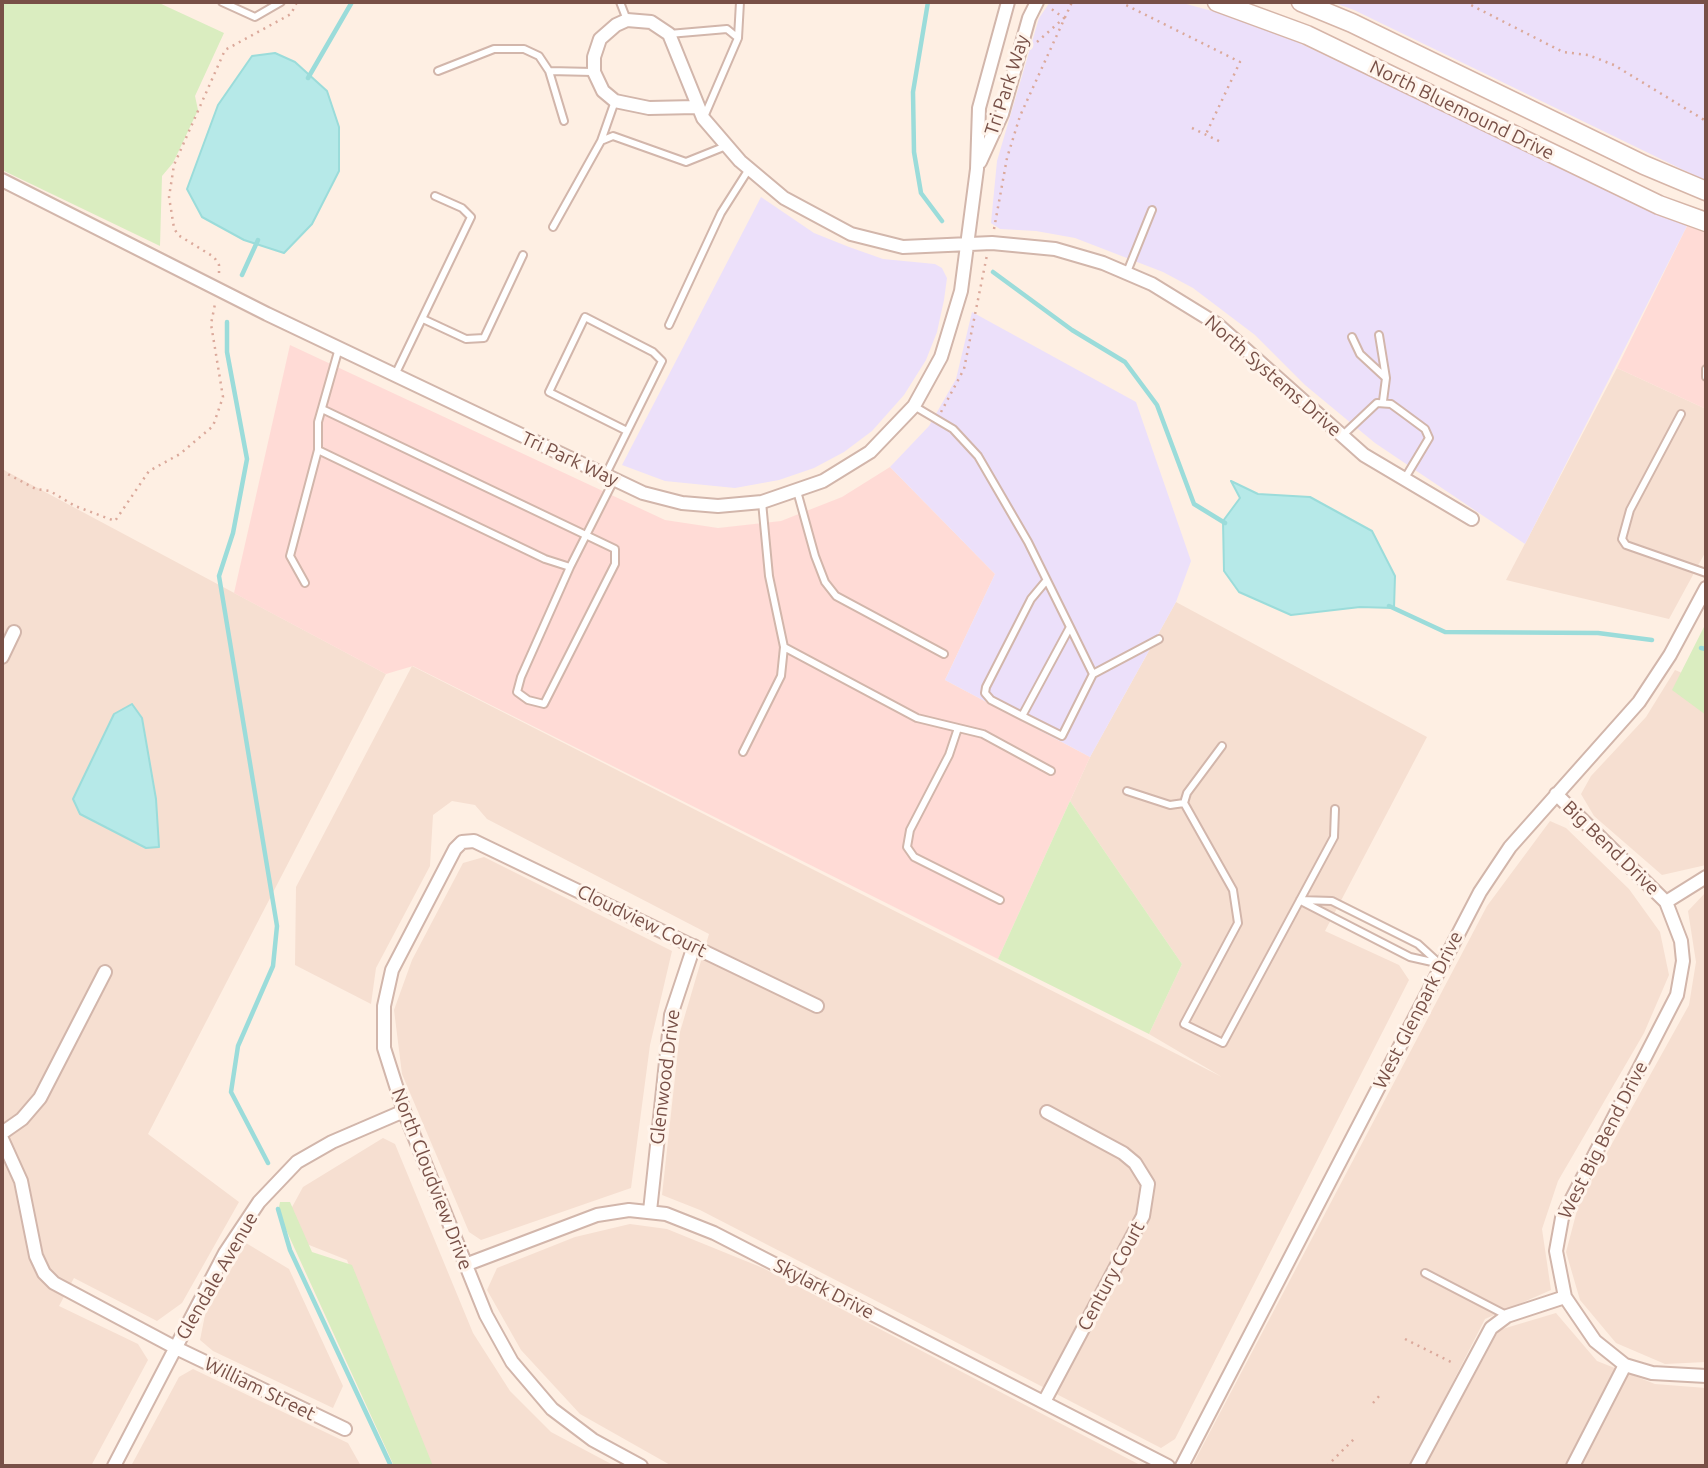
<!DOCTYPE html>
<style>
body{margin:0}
#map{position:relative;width:1708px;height:1468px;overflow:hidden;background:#feefe3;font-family:Ubuntu,sans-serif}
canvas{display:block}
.frame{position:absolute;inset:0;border:4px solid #785047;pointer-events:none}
</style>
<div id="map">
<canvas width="1708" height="1468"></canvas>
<div class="frame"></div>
</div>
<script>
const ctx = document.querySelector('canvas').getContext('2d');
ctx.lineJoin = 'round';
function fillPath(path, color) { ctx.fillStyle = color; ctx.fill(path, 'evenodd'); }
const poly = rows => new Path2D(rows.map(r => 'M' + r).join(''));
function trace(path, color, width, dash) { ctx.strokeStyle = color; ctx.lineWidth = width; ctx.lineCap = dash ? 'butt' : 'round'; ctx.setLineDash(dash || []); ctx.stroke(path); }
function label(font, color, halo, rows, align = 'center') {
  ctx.font = font + ' Ubuntu,sans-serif'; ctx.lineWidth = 6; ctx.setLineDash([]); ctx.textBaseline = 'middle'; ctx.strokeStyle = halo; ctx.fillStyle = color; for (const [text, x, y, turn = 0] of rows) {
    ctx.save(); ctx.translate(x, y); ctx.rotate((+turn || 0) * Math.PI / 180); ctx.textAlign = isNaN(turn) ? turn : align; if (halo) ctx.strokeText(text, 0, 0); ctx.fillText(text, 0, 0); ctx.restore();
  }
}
fillPath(poly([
 [1617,368,1706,409,1706,551,1669,619,1506,580],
 [2,469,386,674,148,1134,239,1202,182,1303,157,1321,74,1278,59,1306,138,1344,148,1360,91,1466,2,1466],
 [1176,602,1427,737,1325,931,1399,965,1409,980,1175,1439,1161,1448,700,1210,662,1195,680,1032,709,934,487,819,475,805,452,801,433,815,430,866,376,968,371,1004,295,965,296,887,412,666,1222,1077,1149,1034,1182,964,1070,801,1090,757],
 [1675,670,1706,683,1706,865,1662,875,1594,816,1581,794,1591,776,1646,717],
 [1550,821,1566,828,1629,889,1660,932,1669,975,1644,1033,1558,1181,1542,1229,1551,1290,1485,1319,1410,1466,1192,1466,1487,906],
 [484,857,672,951,650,1045,631,1188,481,1240,469,1232,402,1074,394,1010,412,960,463,863],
 [1706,892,1706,1362,1665,1364,1616,1343,1580,1300,1566,1252,1579,1203,1689,1005,1696,962,1688,911],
 [383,1138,395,1144,473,1333,510,1391,551,1432,615,1466,423,1466,347,1260,304,1243,291,1209,303,1187],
 [630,1224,667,1229,763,1268,1142,1466,672,1466,580,1414,521,1350,487,1290,497,1268,575,1237],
 [246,1243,289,1269,343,1386,333,1408,213,1351,200,1340,205,1315],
 [1556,1313,1597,1361,1655,1384,1706,1388,1706,1466,1425,1466,1499,1330],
 [193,1369,348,1443,361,1466,131,1466,179,1377]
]), '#f6dfd1');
fillPath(poly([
 [1687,226,1706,233,1706,409,1617,368],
 [290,345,665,520,718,528,781,521,842,497,890,467,995,574,945,680,1090,757,998,959,413,666,386,674,234,593]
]), '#ffdbd6');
fillPath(poly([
 [1050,2,1179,2,1234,17,1293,40,1687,226,1525,544,1375,443,1305,385,1255,335,1193,288,1163,272,1075,238,1036,231,1000,229,991,223,997,161,1039,18],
 [1332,2,1706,2,1706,181,1354,10],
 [761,197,814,233,849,247,883,259,935,264,942,268,947,278,944,300,937,332,926,360,904,395,872,431,844,452,814,468,779,480,735,488,665,481,622,465],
 [972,312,1136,402,1191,561,1176,602,1090,757,945,680,995,574,890,467,929,426,956,379]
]), '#ece0fa');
fillPath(poly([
 [2,2,157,2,224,33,195,96,198,110,173,163,162,176,160,246,2,170],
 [1706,623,1706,715,1672,690],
 [1070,801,1182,964,1149,1034,998,959],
 [280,1202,290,1202,312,1252,352,1265,433,1466,394,1466,278,1212]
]), '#daedc0');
const water = poly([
 [275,53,295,62,327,91,339,127,339,171,312,224,284,253,244,240,202,217,187,189,218,105,252,56,275,53],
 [1231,481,1258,494,1310,497,1372,531,1395,576,1394,608,1360,607,1291,615,1239,592,1224,571,1223,521,1240,498,1231,481],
 [132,704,142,718,156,799,159,847,146,848,80,814,73,799,114,714,132,704]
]);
fillPath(water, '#b6e9e8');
trace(water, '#9bdcda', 2);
trace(poly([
 [928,2,913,92,914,152,921,193,942,221],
 [308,78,352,2],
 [993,272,1072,330,1125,362,1157,405,1194,504,1225,523],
 [242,275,258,240],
 [227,322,227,352,247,459,233,533,219,576,277,926,273,966,238,1046,231,1092,268,1163],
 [1389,606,1445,632,1598,633,1652,640],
 [1701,648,1706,649],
 [278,1209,290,1250,391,1466]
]), '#9bdcda', 4.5);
const service = poly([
 [222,2,255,17,281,2],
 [620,2,627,20],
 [669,34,727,29,738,38,704,117],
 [738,38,740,2],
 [438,71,494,49,524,49,539,56,549,71,593,72],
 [549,71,564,121],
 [601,141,615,101],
 [553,227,601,141,613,136,686,162,726,146],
 [1127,272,1152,210],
 [423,319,466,339,484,338,523,255],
 [669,325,721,213,749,169],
 [1352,337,1360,354,1386,378,1379,335],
 [1706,369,1706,377],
 [395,375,471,217,462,208,435,196],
 [1383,401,1386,378],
 [914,406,953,429,978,456,1028,542,1070,627,1022,716,1062,736,1093,674,1070,627],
 [322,409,615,549,615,564,544,704,528,700,517,692,521,677,570,567],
 [1681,414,1630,510,1622,539,1626,545,1706,573],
 [1343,435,1377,403,1391,404,1402,412,1425,429,1429,438,1405,478],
 [318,450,545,559,570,567,614,480],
 [605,476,662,361,653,352,585,317,549,392,627,431],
 [797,491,815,556,825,582,836,596,944,654],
 [762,502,769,576,784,647,917,718,983,734,1051,771],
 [305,583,290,556,318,450,318,422,339,348],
 [1093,674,1159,639],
 [1022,716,991,700,985,693,986,687,1031,599,1046,581],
 [958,728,949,755,910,830,907,847,914,857,1000,900],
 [743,752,781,676,784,647],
 [1127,791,1170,805,1184,803,1233,890,1238,923,1184,1024,1223,1043,1334,837,1335,809],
 [1184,803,1187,793,1222,746],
 [1300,900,1332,901,1418,944,1441,965],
 [1301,901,1410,957,1441,964],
 [1425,1273,1506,1315]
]);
const minor = poly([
 [696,107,649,108,615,101,603,91,594,72,594,57,600,39,616,25,627,20,651,22,669,34,703,118,740,161,784,198,851,234,903,247,992,243,1055,249,1103,263,1152,284,1217,324,1364,455,1472,519],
 [980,162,1002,114,1029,18,1037,2],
 [2,180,267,314,643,493,682,503,718,506,762,502,823,481,870,452,914,406,941,357,961,291,977,169,979,108,1008,2],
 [2,657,14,632],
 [1556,794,1666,902,1681,941,1683,961,1677,995,1562,1218,1556,1251,1565,1297,1595,1341,1625,1365,1652,1373,1706,1376],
 [1666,902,1706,877],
 [2,1133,22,1119,40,1098,105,972],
 [2,1139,21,1181,36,1256,44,1273,54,1283,176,1348,345,1429],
 [650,1211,671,1015,694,946],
 [465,1265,597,1215,629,1210,666,1214,714,1233,1168,1466],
 [1044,1402,1143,1216,1148,1184,1135,1163,1123,1153,1047,1112],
 [114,1466,225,1253,259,1202,297,1162,332,1142,404,1111],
 [641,1466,593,1440,552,1409,512,1362,486,1315,404,1111,384,1048,384,1006,392,970,455,849,462,842,474,841,817,1006],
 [1182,1466,1480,892,1510,847,1639,702,1670,655,1706,588],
 [1417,1466,1491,1328,1507,1316,1565,1297],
 [1573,1466,1625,1365]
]);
const secondary = poly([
 [1217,2,1307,35,1659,205,1706,222],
 [1301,2,1352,23,1644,165,1706,191]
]);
trace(service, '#d2b6ab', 10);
trace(minor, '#d2b6ab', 16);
trace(secondary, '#d6b5a8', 21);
trace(poly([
 [1120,2,1240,62,1206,134],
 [1465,2,1563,52,1588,55,1614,65,1706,121],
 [1037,42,1064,18,1050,8],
 [1192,128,1223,143],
 [994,229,1007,158,1020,116,1072,2],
 [219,273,219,265,214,257,178,235,174,228,169,197,174,165,225,50,291,14,297,2],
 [941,412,964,369,987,255],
 [2,471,36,489,50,491,75,506,115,521,149,471,180,454,213,426,223,397,211,324,215,304],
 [1405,1339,1451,1362],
 [1373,1403,1381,1394],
 [1327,1466,1354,1439]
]), '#dba99b', 2.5, [2, 5]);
trace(service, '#fff', 6);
trace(minor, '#fff', 12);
trace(secondary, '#fff', 18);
label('19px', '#785047', '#fff4eb', [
 ["Tri Park Way",1007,85,-72],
 ["North Bluemound Drive",1462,110,26],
 ["North Systems Drive",1273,376,41],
 ["Tri Park Way",570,459,25],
 ["Big Bend Drive",1611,848,44],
 ["Cloudview Court",642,921,26],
 ["West Glenpark Drive",1418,1010,-63],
 ["Glenwood Drive",665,1077,-83],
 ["West Big Bend Drive",1603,1140,-63],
 ["North Cloudview Drive",432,1179,69],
 ["Glendale Avenue",217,1276,-60],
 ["Century Court",1111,1276,-62],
 ["Skylark Drive",824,1289,27],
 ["William Street",260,1389,26]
]);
</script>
